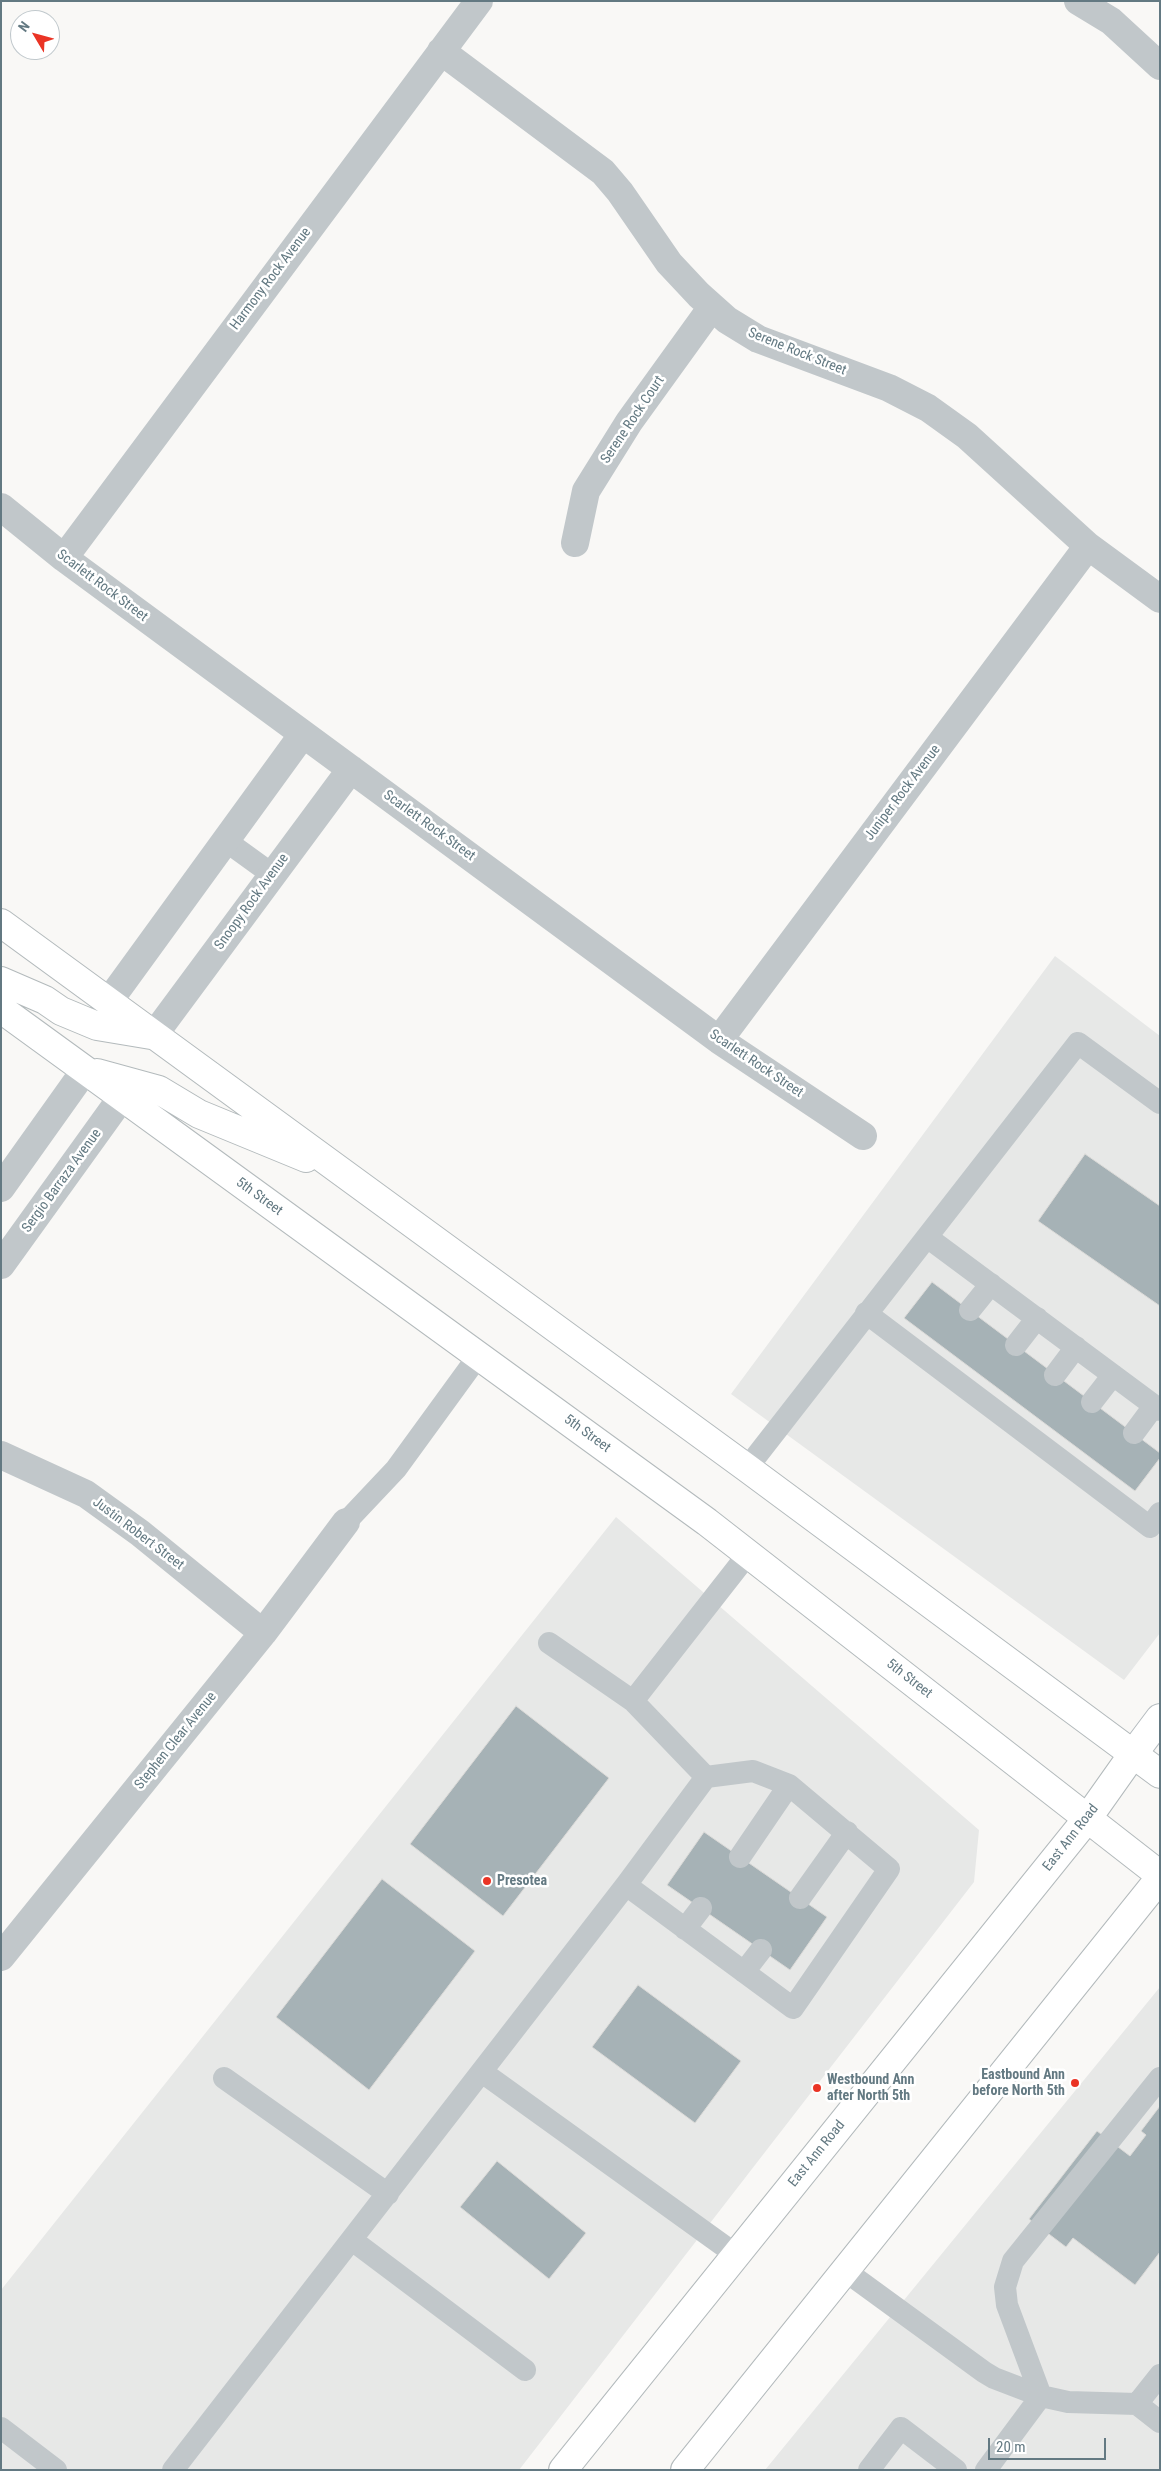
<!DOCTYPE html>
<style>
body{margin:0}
#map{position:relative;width:1161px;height:2471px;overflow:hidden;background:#f9f8f6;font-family:"Roboto Condensed",sans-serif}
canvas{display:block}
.frame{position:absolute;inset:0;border:2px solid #637982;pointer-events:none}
.north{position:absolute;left:10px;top:10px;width:50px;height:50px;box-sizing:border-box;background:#fff;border:1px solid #c1c9cd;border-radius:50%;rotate:307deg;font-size:14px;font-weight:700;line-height:20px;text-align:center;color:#637982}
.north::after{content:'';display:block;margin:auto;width:18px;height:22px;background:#ea3425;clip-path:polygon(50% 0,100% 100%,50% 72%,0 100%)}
.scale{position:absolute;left:988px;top:2438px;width:118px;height:22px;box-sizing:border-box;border:2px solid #637982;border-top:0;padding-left:6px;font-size:15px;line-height:18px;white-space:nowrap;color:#637982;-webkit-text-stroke:4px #fff;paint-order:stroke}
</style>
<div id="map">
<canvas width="1161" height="2471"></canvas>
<div class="frame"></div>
<div class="north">N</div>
<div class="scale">20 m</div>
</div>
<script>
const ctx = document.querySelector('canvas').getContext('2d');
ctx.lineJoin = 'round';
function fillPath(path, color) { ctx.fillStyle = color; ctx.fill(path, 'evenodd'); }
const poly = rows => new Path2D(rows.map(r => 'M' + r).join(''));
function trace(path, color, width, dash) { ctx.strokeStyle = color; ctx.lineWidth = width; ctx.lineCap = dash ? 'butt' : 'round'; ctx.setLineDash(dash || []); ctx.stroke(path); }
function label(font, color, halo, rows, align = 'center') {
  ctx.font = font + ' "Roboto Condensed",sans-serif'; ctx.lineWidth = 5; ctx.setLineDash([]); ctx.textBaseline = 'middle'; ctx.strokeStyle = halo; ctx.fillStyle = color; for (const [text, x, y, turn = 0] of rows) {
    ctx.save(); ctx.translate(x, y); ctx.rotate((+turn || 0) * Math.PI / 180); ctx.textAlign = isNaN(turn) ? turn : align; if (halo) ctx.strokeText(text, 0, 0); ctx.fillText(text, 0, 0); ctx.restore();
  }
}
fillPath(poly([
 [1055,956,1160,1036,1160,1633,1124,1680,731,1394],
 [616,1517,979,1830,974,1882,519,2470,1,2470,1,2290],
 [1160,1987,1160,2470,765,2470]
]), '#e7e8e7');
const building = poly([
 [1085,1154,1160,1206,1160,1306,1038,1221,1085,1154],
 [932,1282,1160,1453,1160,1458,1135,1491,904,1318,932,1282],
 [516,1706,609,1778,503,1916,410,1844,516,1706],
 [704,1832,827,1917,790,1970,667,1885,704,1832],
 [382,1879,475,1951,369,2090,276,2017,382,1879],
 [638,1985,741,2061,695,2123,592,2047,638,1985],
 [1160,2106,1160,2252,1135,2285,1073,2238,1066,2247,1029,2219,1097,2131,1130,2156,1146,2135,1141,2131,1160,2106],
 [497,2161,586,2233,549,2279,460,2207,497,2161]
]);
fillPath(building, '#a6b2b6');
trace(building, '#dbdad8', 1);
const secondary = poly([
 [1133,1754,1160,1718]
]);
const primary = poly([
 [1,923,747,1468,1160,1774],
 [1,981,45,1000,61,1011,97,1026,151,1035],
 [1,1009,707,1522,1160,1875],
 [97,1073,159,1090,199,1114,306,1158],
 [563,2470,1087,1819,1133,1754],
 [685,2470,1160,1878]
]);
trace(secondary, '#b4bbbf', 30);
trace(primary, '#b3babc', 30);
trace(poly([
 [226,841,273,875],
 [927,1237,1160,1410],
 [970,1310,991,1284],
 [866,1313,1150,1527,1160,1513],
 [1016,1345,1037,1318],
 [1055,1375,1076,1347],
 [1092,1402,1113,1375],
 [1134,1433,1154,1406],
 [747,1468,1078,1043,1160,1103],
 [346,1522,396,1469,479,1355],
 [549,1643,633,1701],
 [740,1857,789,1785],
 [626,1885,706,1777],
 [800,1898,847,1832],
 [685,1929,701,1908],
 [744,1972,761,1950],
 [482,2072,735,2254],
 [224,2078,388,2194],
 [352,2240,525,2370],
 [844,2270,984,2372,994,2378,1041,2396,1068,2402,1137,2404,1160,2375],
 [1137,2404,1160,2422],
 [1,2428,56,2470],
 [173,2470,626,1885,793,2008,889,1869,789,1785,753,1771,706,1777,633,1701,748,1554],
 [869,2470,901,2428,956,2470],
 [986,2470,1041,2396,1007,2305,1005,2287,1013,2261,1160,2078]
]), '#c1c7ca', 22);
trace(poly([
 [1078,1,1111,21,1160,66],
 [441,51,603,172,620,192,669,263,699,295,727,320,758,339,889,388,928,408,967,436,1088,546,1160,599],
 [1,507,64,558,719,1040,863,1136],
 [575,543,586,491,629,422,712,307],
 [64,558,479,1],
 [109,1001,303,734],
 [154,1035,351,769],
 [719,1040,1088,546],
 [1,1188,85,1070],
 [1,1265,122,1097],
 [1,1455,86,1494,140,1533,263,1633],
 [1,1957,263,1633,346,1522]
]), '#c1c7ca', 28);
trace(secondary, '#fff', 28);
trace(primary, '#fff', 28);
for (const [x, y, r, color] of [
 [487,1881,5,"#ea3425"],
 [1075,2083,5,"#ea3425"],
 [817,2088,5,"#ea3425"]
]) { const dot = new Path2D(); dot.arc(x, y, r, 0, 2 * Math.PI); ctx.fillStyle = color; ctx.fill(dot); trace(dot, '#fff', 2); }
label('14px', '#637982', '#fff', [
 ["Harmony Rock Avenue",271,279,-53],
 ["Serene Rock Street",797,352,22],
 ["Serene Rock Court",633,420,-56],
 ["Scarlett Rock Street",102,586,37],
 ["Juniper Rock Avenue",903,793,-53],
 ["Scarlett Rock Street",429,826,36],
 ["Snoopy Rock Avenue",252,902,-54],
 ["Scarlett Rock Street",756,1064,34],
 ["Sergio Barraza Avenue",62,1181,-54],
 ["5th Street",259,1197,36],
 ["5th Street",587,1434,36],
 ["Justin Robert Street",138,1534,37],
 ["5th Street",909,1679,38],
 ["Stephen Clear Avenue",176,1741,-51],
 ["East Ann Road",1071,1838,-52],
 ["East Ann Road",817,2154,-51]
]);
label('bold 14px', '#637982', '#fff', [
 ["Presotea",497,1881],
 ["Eastbound Ann",1065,2075,"right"],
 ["before North 5th",1065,2091,"right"],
 ["Westbound Ann",827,2080],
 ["after North 5th",827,2096]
], 'left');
</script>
